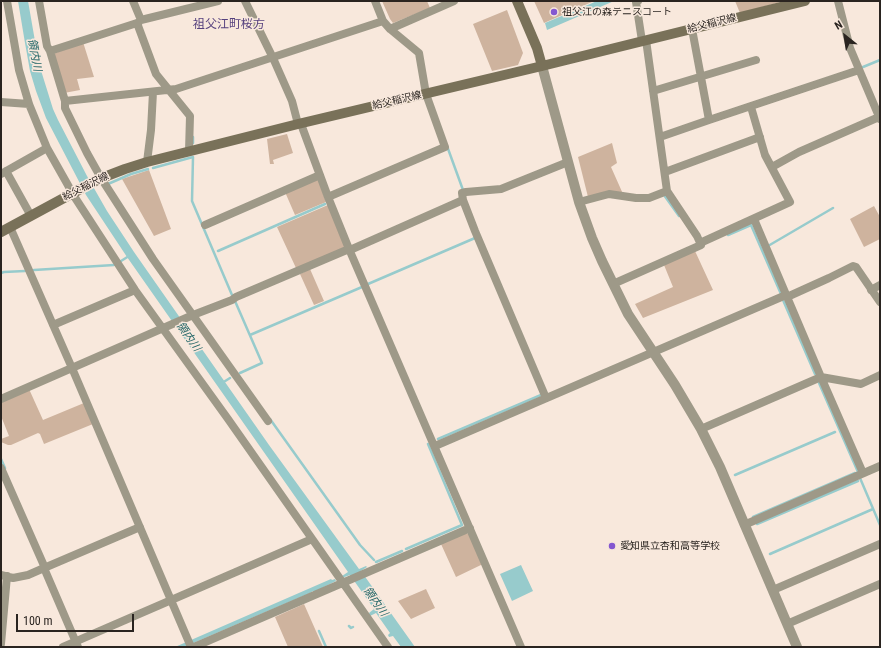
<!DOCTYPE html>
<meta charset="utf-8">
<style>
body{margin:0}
#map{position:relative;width:881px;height:648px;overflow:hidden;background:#f8e8dc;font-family:"Roboto Condensed",sans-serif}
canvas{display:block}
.frame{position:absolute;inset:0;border:2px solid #2a2420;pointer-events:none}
.north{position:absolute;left:825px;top:16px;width:40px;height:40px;-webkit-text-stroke:3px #f8e8dc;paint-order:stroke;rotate:330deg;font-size:11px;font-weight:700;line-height:16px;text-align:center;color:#2a2420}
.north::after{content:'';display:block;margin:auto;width:14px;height:18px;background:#2a2420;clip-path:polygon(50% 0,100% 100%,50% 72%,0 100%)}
.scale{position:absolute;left:16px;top:614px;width:118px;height:18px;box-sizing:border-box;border:2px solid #2a2420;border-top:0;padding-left:5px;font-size:12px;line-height:14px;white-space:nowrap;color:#2a2420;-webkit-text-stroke:3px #f8e8dc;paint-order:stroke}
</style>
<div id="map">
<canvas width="881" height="648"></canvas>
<div class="frame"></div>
<div class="north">N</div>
<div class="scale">100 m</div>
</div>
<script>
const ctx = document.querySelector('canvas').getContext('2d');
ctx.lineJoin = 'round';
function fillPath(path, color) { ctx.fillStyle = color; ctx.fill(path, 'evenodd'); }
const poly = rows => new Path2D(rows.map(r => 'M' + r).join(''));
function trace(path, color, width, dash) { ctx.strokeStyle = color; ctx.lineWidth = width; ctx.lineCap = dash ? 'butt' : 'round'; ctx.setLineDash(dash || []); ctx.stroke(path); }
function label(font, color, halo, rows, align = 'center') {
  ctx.font = font + ' "Roboto Condensed","Noto Sans JP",sans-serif'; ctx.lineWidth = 3; ctx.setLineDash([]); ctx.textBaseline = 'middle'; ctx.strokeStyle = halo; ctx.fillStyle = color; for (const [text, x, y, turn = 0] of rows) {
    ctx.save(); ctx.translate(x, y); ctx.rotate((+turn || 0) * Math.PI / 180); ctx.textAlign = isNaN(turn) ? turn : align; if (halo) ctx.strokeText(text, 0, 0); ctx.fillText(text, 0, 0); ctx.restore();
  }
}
fillPath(poly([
 [382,1,427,1,430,8,393,23,390,19],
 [534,1,594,1,544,23],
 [735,1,784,1,740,13],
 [507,10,523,53,518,65,492,71,473,24],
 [83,42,94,77,77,79,80,90,64,93,53,54],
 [287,134,293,153,273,160,274,164,270,164,267,139],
 [612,143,617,163,611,167,623,194,588,197,578,157],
 [149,170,171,229,154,236,122,179],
 [318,179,326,202,295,215,285,192],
 [328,205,346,247,296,268,277,227],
 [874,206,880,217,880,239,864,247,850,219],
 [695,251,713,290,643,318,635,304,673,287,664,265],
 [310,269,324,301,314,305,300,274],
 [29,389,43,420,84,403,93,424,44,444,40,434,38,433,11,445,8,445,1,442,1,439,9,436,1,416,1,401],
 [465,533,469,534,483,564,456,577,441,544],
 [426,589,435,608,411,619,398,601],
 [304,604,323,647,288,647,275,617]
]), '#ceb39e');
fillPath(poly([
 [18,1,28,1,39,64,53,109,58,120,87,176,107,211,134,252,269,445,359,569,366,566,367,567,361,571,415,647,401,647,393,636,389,637,388,635,390,633,376,613,370,616,369,613,374,609,350,575,342,578,342,576,348,572,127,257,86,195,46,118,36,91,30,71,25,43],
 [597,1,614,1,547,30,545,23],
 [521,565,533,591,512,601,500,574],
 [331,579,332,580,335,579,336,581,314,592,313,591,310,593,184,647,175,647]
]), '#97cbcc');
trace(poly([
 [863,67,880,60],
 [193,143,193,137],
 [447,146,463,190],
 [153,168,193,157,192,201,232,295],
 [108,184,131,174,148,169],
 [664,195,679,216],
 [728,235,751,225,781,294],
 [768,246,833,208],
 [218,251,325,204],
 [121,261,129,256],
 [34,270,114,265],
 [1,273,4,272,25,271],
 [368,284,475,238],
 [783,300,815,374],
 [235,301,262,363,240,373],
 [250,335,362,287],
 [222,383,230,378],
 [819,383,858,472],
 [270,419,360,545,374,560],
 [438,439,541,395],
 [1,459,5,468],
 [735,475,835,432],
 [860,478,880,525],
 [753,517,855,473],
 [757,524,858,481],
 [406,549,462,525,428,444],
 [770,554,873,509],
 [376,562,402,551],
 [349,626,351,628,353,627],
 [319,631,326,647]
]), '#97cbcc', 2.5);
trace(poly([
 [7,1,19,70,29,104,47,148,69,187,72,193,135,290,228,419,388,647],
 [39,1,47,46,50,51,65,101,65,108,87,153,101,178,153,259,268,421],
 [133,1,141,20,218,1],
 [245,1,273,58,292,101,298,124],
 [638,1,636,2,642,41],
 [838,1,850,48,880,119],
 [137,23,156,74,190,116,189,151],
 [390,29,454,1],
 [692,29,709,120,859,70],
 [50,51,137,23,140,21],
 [653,91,756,60],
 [65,101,176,89,383,21],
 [1,102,29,104],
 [301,124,328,197,349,249,521,647],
 [660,137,709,120],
 [147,162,151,130,153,92],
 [772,167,799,152,879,117],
 [6,171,31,216],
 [665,172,760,137],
 [1,174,47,148],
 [328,197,445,147,426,94,419,53,390,29,383,21,375,1],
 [463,200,475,231,546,398],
 [579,202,609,194,636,198,649,198,667,191],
 [754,219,821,377,863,473],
 [205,225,320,175],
 [10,227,72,368,191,647],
 [700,243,790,202,765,155,751,107],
 [350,250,463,200,462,193,466,192,501,189,568,162],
 [613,284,701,245,697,236,667,191,646,40],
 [871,290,880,285],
 [787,297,829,278,853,266,856,267,880,302],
 [53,325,135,290],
 [1,399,193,315,232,300,236,297,349,249],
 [701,429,821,377,861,384,880,375],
 [435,446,786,295],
 [1,468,45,568],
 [744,525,880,466],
 [44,568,140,527],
 [1,575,13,578,28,575,44,568,78,647],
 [773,590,880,544],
 [787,624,880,584],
 [1,644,7,576],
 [63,647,312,539],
 [194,647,470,528]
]), '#9e9988', 8);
trace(poly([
 [542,66,579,202,592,238,602,261,628,314,675,385,701,429,720,467,797,647]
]), '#9e9988', 10);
trace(poly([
 [517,1,537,48,542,66],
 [1,232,99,179,125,169,147,162,298,124,542,66,805,1]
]), '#797159', 10);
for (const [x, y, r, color] of [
 [554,12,4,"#8457d0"],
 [612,546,4,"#8457d0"]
]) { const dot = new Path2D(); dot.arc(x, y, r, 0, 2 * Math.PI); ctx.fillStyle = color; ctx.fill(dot); trace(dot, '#f8e8dc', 1.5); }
label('10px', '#2a2420', '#f8e8dc', [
 ["祖父江の森テニスコート",562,12],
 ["愛知県立杏和高等学校",620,546]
], 'left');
label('10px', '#2a2420', '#f8e8dc', [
 ["給父稲沢線",712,24,-14],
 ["給父稲沢線",397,101,-13],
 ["給父稲沢線",86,187,-27]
]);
label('italic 11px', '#1c6264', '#f8e8dc', [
 ["領内川",34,55,79],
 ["領内川",188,337,55],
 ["領内川",375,602,55]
]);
label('12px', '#56417e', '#f8e8dc', [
 ["祖父江町桜方",229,25]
]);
</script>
